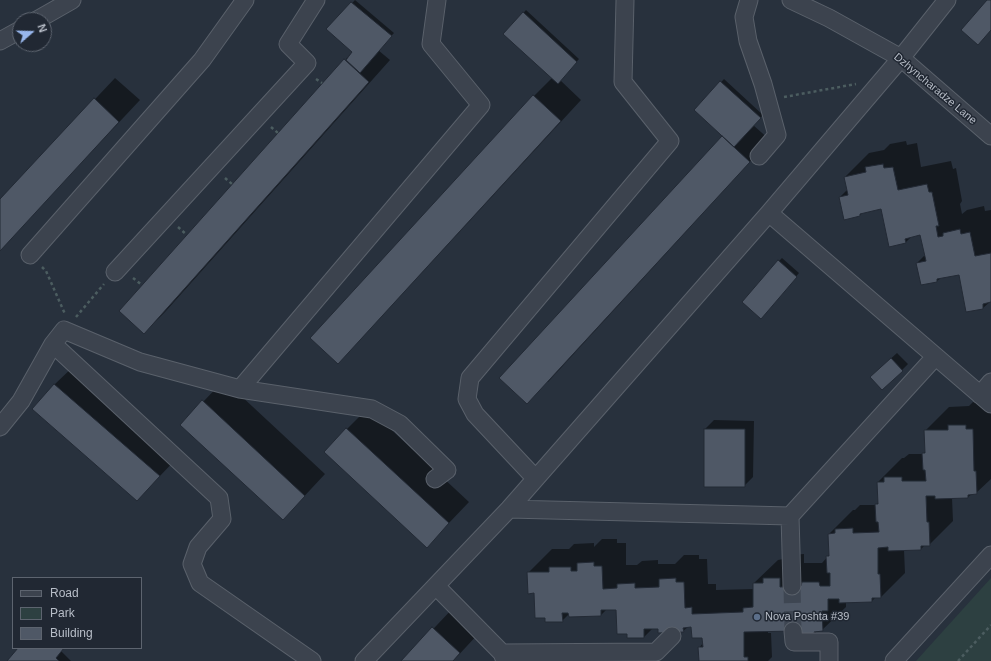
<!DOCTYPE html>
<style>
body{margin:0}
#map{position:relative;width:991px;height:661px;overflow:hidden;background:#28313d;font-family:Helvetica,sans-serif}
canvas{display:block}
.legend{position:absolute;left:12px;top:577px;width:130px;height:72px;box-sizing:border-box;background:#212833;border:1px solid #5d646f;margin:0;padding:5px 7px;list-style:none;font-size:12px;color:#b8bec8}
.legend li{display:flex;align-items:center;gap:8px;height:20px}
.legend b{width:20px;border:1px solid #5d646f}
.north{position:absolute;left:12px;top:12px;width:40px;height:40px;box-sizing:border-box;background:#212833;border:1px solid #5d646f;border-radius:50%;rotate:70deg;font-size:11px;font-weight:700;line-height:16px;text-align:center;color:#b8bec8}
.north::after{content:'';display:block;margin:auto;width:14px;height:18px;background:#98b7ed;clip-path:polygon(50% 0,100% 100%,50% 72%,0 100%)}
</style>
<div id="map">
<canvas width="991" height="661"></canvas>
<ul class="legend">
<li><b style="height:5px;background:#3c434e"></b>Road</li>
<li><b style="height:11px;background:#2d4041"></b>Park</li>
<li><b style="height:11px;background:#4f5866"></b>Building</li>
</ul>
<div class="north">N</div>
</div>
<script>
const ctx = document.querySelector('canvas').getContext('2d');
ctx.lineJoin = 'round';
function fillPath(path, color) { ctx.fillStyle = color; ctx.fill(path, 'evenodd'); }
const poly = rows => new Path2D(rows.map(r => 'M' + r).join(''));
function trace(path, color, width, dash) { ctx.strokeStyle = color; ctx.lineWidth = width; ctx.lineCap = dash ? 'butt' : 'round'; ctx.setLineDash(dash || []); ctx.stroke(path); }
function label(font, color, halo, rows, align = 'center') {
  ctx.font = font + ' Helvetica,sans-serif'; ctx.lineWidth = 3; ctx.setLineDash([]); ctx.textBaseline = 'middle'; ctx.strokeStyle = halo; ctx.fillStyle = color; for (const [text, x, y, turn = 0] of rows) {
    ctx.save(); ctx.translate(x, y); ctx.rotate((+turn || 0) * Math.PI / 180); ctx.textAlign = isNaN(turn) ? turn : align; if (halo) ctx.strokeText(text, 0, 0); ctx.fillText(text, 0, 0); ctx.restore();
  }
}
fillPath(poly([
 [991,578,991,661,916,661]
]), '#2d4041');
fillPath(poly([
 [355,0,394,33,378,50,390,60,165,312,144,333,347,63,346,59,353,51,328,29],
 [526,10,579,59,560,80,581,100,359,341,338,362,534,96,552,78,504,34],
 [115,78,140,100,0,249,0,200],
 [724,79,763,115,753,125,770,140,548,382,500,378,723,136,695,110],
 [906,141,907,145,917,143,921,167,951,161,953,169,956,168,962,201,960,204,962,214,967,210,984,206,985,211,991,210,991,301,983,308,959,274,941,278,937,281,917,263,925,255,921,234,912,236,906,242,882,208,863,212,859,216,840,197,848,189,845,177,869,153,884,150,890,144],
 [782,258,799,273,764,314,779,261],
 [897,353,908,364,902,370,877,371],
 [76,364,180,455,137,500,34,409,55,384],
 [224,380,325,474,283,519,181,425],
 [989,401,991,406,991,479,976,493,972,494,968,497,952,498,953,521,929,545,925,545,921,549,904,550,905,573,881,597,876,597,872,601,846,601,846,607,822,630,818,630,814,635,798,630,768,631,768,633,771,633,772,657,768,661,700,661,699,648,703,643,703,637,692,626,688,627,683,631,653,628,644,637,628,633,617,609,607,609,601,615,570,616,570,613,562,621,546,617,535,592,528,573,552,549,569,549,574,544,594,543,594,547,602,539,617,539,617,543,626,543,626,565,637,565,642,561,658,560,658,564,675,564,684,555,699,555,699,559,707,559,708,584,716,584,716,590,754,589,754,583,778,560,783,559,788,555,804,554,804,563,822,563,830,554,829,534,853,510,855,510,860,505,876,505,879,502,878,482,902,458,904,458,909,454,923,454,926,451,925,431,949,407,969,406,973,402],
 [368,408,469,502,427,546,347,429],
 [714,420,754,421,753,477,744,486,705,429],
 [454,607,480,632,453,661,403,661],
 [20,648,64,648,61,651,71,661,8,661]
]), '#0007');
const building = poly([
 [987,0,991,0,991,30,978,45,961,30,987,0],
 [351,2,392,36,360,73,346,60,352,52,326,29,351,2],
 [523,12,577,62,558,84,503,34,523,12],
 [344,59,369,82,144,334,119,311,344,59],
 [720,81,761,118,734,147,694,110,720,81],
 [533,95,561,121,338,364,310,338,533,95],
 [94,98,119,122,0,251,0,199,94,98],
 [722,136,750,162,527,404,499,378,722,136],
 [883,164,884,168,893,167,898,190,927,184,929,192,932,192,939,226,936,226,938,237,943,236,943,233,960,229,961,234,970,232,975,256,991,253,991,302,983,304,983,309,966,312,959,275,937,279,937,282,921,285,916,263,926,261,920,235,905,239,906,243,889,247,881,209,860,214,860,216,844,220,839,197,848,195,844,177,866,172,865,167,883,164],
 [778,260,797,277,761,319,742,302,778,260],
 [891,358,903,371,882,390,870,377,891,358],
 [54,384,160,476,137,501,32,409,54,384],
 [202,400,305,496,283,520,180,425,202,400],
 [948,425,966,425,966,429,973,429,974,471,976,471,977,494,968,495,968,498,935,499,935,496,926,496,927,522,929,522,930,546,921,546,921,550,888,551,888,547,878,548,878,574,880,574,881,598,872,598,872,602,839,603,839,599,828,599,828,611,822,611,823,631,814,632,815,636,798,636,797,631,744,632,744,657,748,657,748,661,699,661,698,647,703,647,702,638,692,638,691,627,683,628,684,632,658,633,658,629,644,629,644,638,627,638,627,634,617,634,616,610,601,610,601,616,569,617,568,613,562,613,563,622,545,622,545,618,535,618,534,593,528,594,527,572,549,572,549,567,571,567,571,571,577,571,577,563,594,562,594,566,602,566,603,589,617,588,617,584,635,583,635,588,659,587,659,579,676,578,676,582,684,582,685,608,692,607,692,614,743,612,743,608,753,607,753,583,763,583,763,578,780,578,780,587,801,586,802,582,819,582,820,586,830,586,830,573,827,573,826,556,829,556,828,534,835,533,835,529,853,528,853,533,879,532,878,522,876,522,875,504,878,504,877,482,884,482,884,477,902,477,902,481,926,481,925,470,923,470,922,453,925,453,924,430,948,430,948,425],
 [346,428,449,523,427,548,324,452,346,428],
 [704,429,745,429,745,487,704,487,704,429],
 [432,627,460,653,453,661,401,661,432,627],
 [18,648,64,648,56,658,59,661,7,661,18,648]
]);
fillPath(building, '#4f5866');
trace(building, '#232a35', 1);
trace(poly([
 [792,586,793,631]
]), '#3e4652', 17, [17, 8]);
const minor = poly([
 [749,0,744,17,748,41,763,84,777,135,759,156],
 [791,0,829,18,901,58,991,136],
 [37,20,72,0],
 [0,41,20,30],
 [769,213,991,404],
 [30,255,202,60,245,0],
 [115,272,307,63,288,44,316,0],
 [53,344,219,498,222,519,198,547,192,564,200,583,312,661],
 [240,389,481,105,431,44,437,0],
 [980,395,991,382],
 [0,427,21,401,53,344,64,330,140,362,240,389,372,409,400,424,447,470,435,479],
 [535,478,475,414,467,399,470,378,670,141,623,82,625,0],
 [509,509,790,516,935,357],
 [790,516,792,586],
 [436,586,502,653,505,661],
 [793,631,794,642,829,642,829,661],
 [502,653,656,652,672,636],
 [364,661,509,509,769,213,901,58,947,0],
 [894,661,991,555]
]);
trace(minor, '#5a616b', 19);
trace(poly([
 [316,79,322,83],
 [784,97,856,84],
 [271,127,278,133],
 [225,178,232,184],
 [178,227,187,235],
 [42,267,46,271,65,314],
 [133,278,142,285],
 [76,317,104,284],
 [958,661,991,625]
]), '#4c5d60', 2.5, [3, 3]);
trace(minor, '#3c434e', 17);
for (const [x, y, r, color] of [
 [757,617,4,"#5c6f8a"]
]) { const dot = new Path2D(); dot.arc(x, y, r, 0, 2 * Math.PI); ctx.fillStyle = color; ctx.fill(dot); trace(dot, '#212833', 1.5); }
label('11px', '#b8bec8', '#212833', [
 ["Dzhyncharadze Lane",935,89,40]
]);
label('11px', '#b8bec8', '#212833', [
 ["Nova Poshta #39",765,617]
], 'left');
</script>
